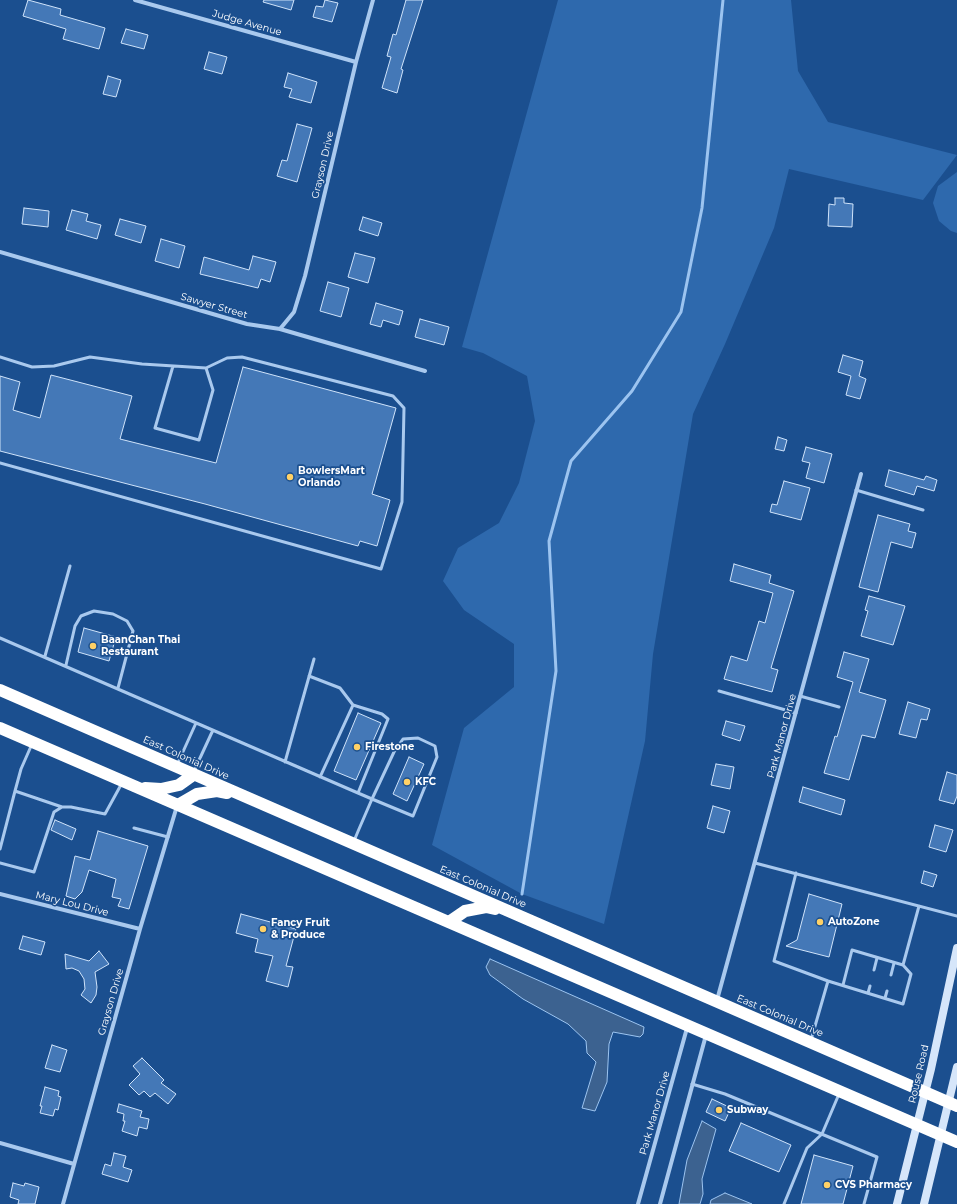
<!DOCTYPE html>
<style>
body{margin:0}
canvas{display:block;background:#1b4f8f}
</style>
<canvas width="957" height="1204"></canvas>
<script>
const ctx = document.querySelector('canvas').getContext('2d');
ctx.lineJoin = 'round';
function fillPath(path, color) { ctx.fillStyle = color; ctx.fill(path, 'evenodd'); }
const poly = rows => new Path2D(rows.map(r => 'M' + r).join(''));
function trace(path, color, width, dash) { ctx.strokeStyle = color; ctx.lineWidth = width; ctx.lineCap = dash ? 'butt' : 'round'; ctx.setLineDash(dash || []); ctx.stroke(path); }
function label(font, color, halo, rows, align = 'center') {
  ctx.font = font + ' Montserrat,sans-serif'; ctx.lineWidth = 3.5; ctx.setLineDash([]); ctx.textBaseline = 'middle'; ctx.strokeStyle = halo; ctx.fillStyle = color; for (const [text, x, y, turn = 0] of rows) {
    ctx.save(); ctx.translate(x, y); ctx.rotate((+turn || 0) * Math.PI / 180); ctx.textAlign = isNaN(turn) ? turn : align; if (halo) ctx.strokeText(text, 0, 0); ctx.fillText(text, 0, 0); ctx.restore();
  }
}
fillPath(poly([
 [558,0,791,0,798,71,828,122,957,155,923,200,789,169,774,228,725,344,693,414,653,654,645,741,604,924,522,894,432,845,464,728,514,687,514,644,464,610,443,581,458,548,499,523,519,483,535,421,527,376,483,353,462,347],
 [957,172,957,233,951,231,939,221,933,203,938,186]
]), '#2e69ad');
const water = poly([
 [490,959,644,1027,643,1034,640,1037,613,1032,609,1044,607,1082,595,1111,582,1108,596,1062,587,1053,586,1041,568,1024,523,999,490,975,486,967,490,959],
 [702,1121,716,1129,702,1179,703,1194,700,1204,679,1204,687,1160,702,1121],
 [725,1193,752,1204,710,1204,711,1200,725,1193]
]);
fillPath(water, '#3c6290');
trace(water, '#9cc4f0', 1);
trace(poly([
 [522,894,556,671,549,541,571,461,632,391,681,312,702,208,723,0]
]), '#9cc4f0', 3);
const building = poly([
 [28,0,61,9,60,15,105,28,99,49,63,39,66,29,23,16,28,0],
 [264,0,294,0,291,10,263,2,264,0],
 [325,0,338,3,332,22,313,17,316,6,323,7,325,0],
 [406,0,423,0,401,69,403,70,397,93,382,88,391,57,387,56,393,34,396,35,406,0],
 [126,29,148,35,144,49,121,43,126,29],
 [209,52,227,57,222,74,204,69,209,52],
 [288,73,317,82,311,103,289,97,292,89,284,87,288,73],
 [108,76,121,80,116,97,103,94,108,76],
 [297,124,312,128,297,182,277,176,282,160,287,161,297,124],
 [835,198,844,198,844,203,853,204,852,227,828,226,829,204,835,205,835,198],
 [24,208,49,211,48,227,22,224,24,208],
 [72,210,88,214,86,221,101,225,97,239,66,230,72,210],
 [363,217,382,223,378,236,359,230,363,217],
 [120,219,146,226,141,243,115,235,120,219],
 [161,239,185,246,179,268,155,261,161,239],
 [355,253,375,258,368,283,348,277,355,253],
 [253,256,276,262,270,282,261,279,258,288,200,274,204,257,249,270,253,256],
 [328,282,349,288,341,317,320,311,328,282],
 [376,303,403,311,399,325,383,320,381,327,370,324,376,303],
 [420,319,449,327,444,345,415,337,420,319],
 [843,355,863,361,859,376,866,379,860,399,846,395,851,376,838,372,843,355],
 [243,367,396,408,372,494,390,500,377,546,360,541,358,546,205,504,0,451,0,376,20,382,13,410,40,418,51,375,132,396,120,439,216,463,243,367],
 [778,437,787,440,784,451,775,449,778,437],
 [806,447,832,454,824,483,806,478,810,463,802,461,806,447],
 [889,470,924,480,926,476,937,480,934,491,917,486,914,495,885,486,889,470],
 [784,481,810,488,801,520,770,512,772,504,777,505,784,481],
 [878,515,910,524,908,531,916,533,912,548,891,542,878,592,859,587,878,515],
 [734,564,771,575,769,583,794,591,771,668,778,670,772,692,724,679,731,656,747,661,759,621,765,623,773,593,730,581,734,564],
 [869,596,905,606,893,645,861,636,868,611,865,610,869,596],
 [84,628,116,637,109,661,78,652,84,628],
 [844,652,869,659,859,692,886,700,875,738,862,735,849,780,824,773,835,736,837,737,853,682,837,677,844,652],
 [908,702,930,709,927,720,921,719,916,738,899,734,908,702],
 [358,713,381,723,356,780,334,771,358,713],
 [726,721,745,726,740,741,722,735,726,721],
 [409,757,424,764,407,801,393,794,409,757],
 [716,764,734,767,730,789,711,785,716,764],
 [947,772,957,775,957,796,954,804,939,800,947,772],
 [803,787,845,800,841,815,799,802,803,787],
 [713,806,730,811,724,833,707,828,713,806],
 [55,820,76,829,72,840,51,830,55,820],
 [935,825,953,830,946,852,929,847,935,825],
 [98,831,148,846,129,909,118,906,121,899,112,897,116,879,89,870,82,892,75,899,66,896,75,856,90,860,98,831],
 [924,871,937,875,933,887,921,883,924,871],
 [809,894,842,904,829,957,786,946,797,940,809,894],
 [241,914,296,929,286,966,293,967,288,987,266,981,273,956,255,952,258,939,236,933,241,914],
 [23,936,45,942,41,955,19,949,23,936],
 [99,951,109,964,95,972,97,987,96,995,91,1003,81,995,85,989,84,979,79,971,72,968,66,969,65,954,89,961,99,951],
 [52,1045,67,1050,60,1072,45,1068,52,1045],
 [142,1058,164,1080,161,1083,176,1094,168,1104,155,1093,150,1097,144,1091,139,1095,129,1085,140,1074,133,1066,142,1058],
 [45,1087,59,1091,58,1096,61,1097,58,1110,55,1109,53,1116,40,1113,42,1106,40,1106,45,1087],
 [712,1099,731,1108,725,1121,706,1112,712,1099],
 [119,1104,142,1111,140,1117,149,1119,147,1129,139,1127,137,1136,122,1131,125,1121,123,1121,124,1114,117,1112,119,1104],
 [741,1123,791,1145,779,1172,729,1151,741,1123],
 [114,1153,126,1156,123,1167,132,1170,128,1182,102,1174,105,1164,111,1166,114,1153],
 [814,1155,853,1166,843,1204,801,1204,814,1155],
 [13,1183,24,1186,25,1183,39,1187,35,1204,18,1204,19,1200,10,1197,13,1183]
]);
fillPath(building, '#4478b7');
trace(building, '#cfe3fa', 1);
trace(poly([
 [0,357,32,367,54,366,90,357,142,364,206,368,227,358,242,357,393,396,404,408,402,502,381,569,0,463],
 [173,366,155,428,199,440,213,390,206,368],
 [856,490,923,510],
 [0,638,358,793,372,799,413,816,437,757,435,746,418,738,403,739,394,752,372,799,359,829,354,841],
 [45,656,70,566],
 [66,665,75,626,81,616,94,611,113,614,127,621,133,631,118,688],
 [309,676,340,688,353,705],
 [719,691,796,713],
 [800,696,839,707],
 [32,744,21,769,15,791,62,807],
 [285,762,314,659],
 [177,765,196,723],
 [194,771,213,730],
 [320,777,353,705,382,714,388,719,358,793],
 [134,828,168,837],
 [0,849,15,791],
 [0,863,34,872,54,812,62,807,71,807,105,814,122,783],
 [755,863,957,916],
 [796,873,774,961,828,981,811,1040],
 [874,970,877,958],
 [891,975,894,963],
 [828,981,903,1004,911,974,903,965,919,906],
 [843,985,852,950,903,965],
 [868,993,870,986],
 [885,998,887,991],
 [692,1084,725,1094,877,1157,864,1204],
 [784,1204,807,1148,822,1134,839,1094]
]), '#a9c9ee', 3);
trace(poly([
 [135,0,356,62],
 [0,252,247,324,280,329,425,371],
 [280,329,294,312,305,276,356,62,373,0],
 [0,894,140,929],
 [717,1000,861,474],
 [0,1143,74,1164],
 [63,1204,140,929,177,806],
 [638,1204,687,1028],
 [660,1204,706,1035]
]), '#a9c9ee', 4);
trace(poly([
 [897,1204,931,1069,957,948],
 [924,1204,957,1067]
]), '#d6e6fa', 8);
trace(poly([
 [0,690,957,1106],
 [0,728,957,1142],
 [145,788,161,789,179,785,193,775],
 [178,805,197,794,217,791,227,793],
 [449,922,465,911,486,907,495,909]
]), '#fff', 12);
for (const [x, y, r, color] of [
 [290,477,4,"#ffd166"],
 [93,646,4,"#ffd166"],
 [357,747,4,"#ffd166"],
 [407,782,4,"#ffd166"],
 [820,922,4,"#ffd166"],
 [263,929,4,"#ffd166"],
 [719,1110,4,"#ffd166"],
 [827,1185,4,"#ffd166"]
]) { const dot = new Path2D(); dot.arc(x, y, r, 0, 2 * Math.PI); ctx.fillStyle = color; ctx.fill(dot); trace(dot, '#1b4f8f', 1.5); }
label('10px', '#fff', '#1b4f8f', [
 ["Judge Avenue",247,23,16],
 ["Grayson Drive",323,165,-77],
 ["Sawyer Street",214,306,16],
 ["Park Manor Drive",782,736,-75],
 ["East Colonial Drive",186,758,24],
 ["East Colonial Drive",483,887,23],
 ["Mary Lou Drive",72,904,14],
 ["Grayson Drive",111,1002,-74],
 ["East Colonial Drive",780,1016,23],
 ["Rouse Road",919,1074,-77],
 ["Park Manor Drive",655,1113,-74]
]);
label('bold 10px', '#fff', '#1b4f8f', [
 ["BowlersMart",298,471],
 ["Orlando",298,483],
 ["BaanChan Thai",101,640],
 ["Restaurant",101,652],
 ["Firestone",365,747],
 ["KFC",415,782],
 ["AutoZone",828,922],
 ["Fancy Fruit",271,923],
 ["& Produce",271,935],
 ["Subway",727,1110],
 ["CVS Pharmacy",835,1185]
], 'left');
</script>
